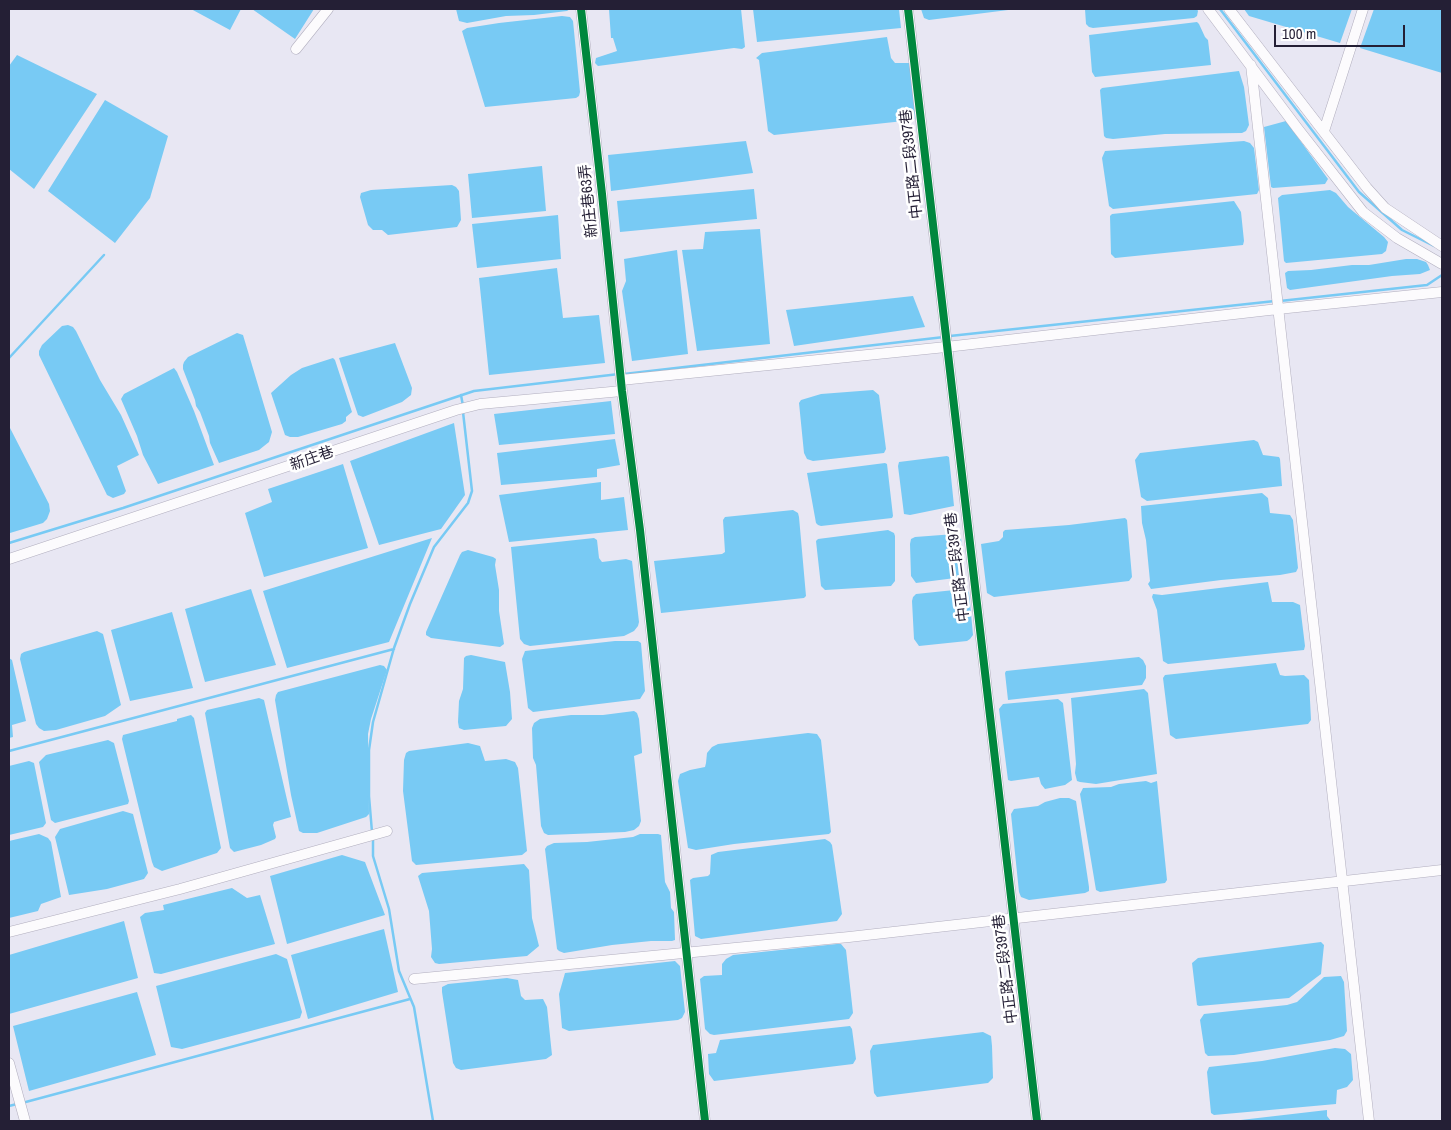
<!DOCTYPE html>
<meta charset="utf-8">
<style>
body{margin:0}
#map{position:relative;width:1451px;height:1130px;overflow:hidden;background:#e8e7f3;font-family:"Archivo Narrow",sans-serif}
canvas{display:block}
.frame{position:absolute;inset:0;border:10px solid #241f35;pointer-events:none}
.scale{position:absolute;left:1274px;top:25px;width:131px;height:22px;box-sizing:border-box;border:2px solid #241f35;border-top:0;padding-left:6px;font-size:15px;line-height:18px;white-space:nowrap;color:#241f35;-webkit-text-stroke:4px #fff;paint-order:stroke}
</style>
<div id="map">
<canvas width="1451" height="1130"></canvas>
<div class="frame"></div>
<div class="scale">100 m</div>
</div>
<script>
const ctx = document.querySelector('canvas').getContext('2d');
ctx.lineJoin = 'round';
function fillPath(path, color) { ctx.fillStyle = color; ctx.fill(path, 'evenodd'); }
const poly = rows => new Path2D(rows.map(r => 'M' + r).join(''));
function trace(path, color, width, dash) { ctx.strokeStyle = color; ctx.lineWidth = width; ctx.lineCap = dash ? 'butt' : 'round'; ctx.setLineDash(dash || []); ctx.stroke(path); }
function label(font, color, halo, rows, align = 'center') {
  ctx.font = font + ' "Archivo Narrow","Noto Sans TC",sans-serif'; ctx.lineWidth = 5; ctx.setLineDash([]); ctx.textBaseline = 'middle'; ctx.strokeStyle = halo; ctx.fillStyle = color; for (const [text, x, y, turn = 0] of rows) {
    ctx.save(); ctx.translate(x, y); ctx.rotate((+turn || 0) * Math.PI / 180); ctx.textAlign = isNaN(turn) ? turn : align; if (halo) ctx.strokeText(text, 0, 0); ctx.fillText(text, 0, 0); ctx.restore();
  }
}
fillPath(poly([
 [191,9,241,9,230,30],
 [252,9,314,9,295,39],
 [456,9,570,9,567,11,534,15,506,16,467,23,459,21],
 [609,9,741,9,745,47,742,49,734,48,598,66,595,63,596,58,617,51,613,38,611,38],
 [753,9,899,9,901,28,757,42],
 [921,9,1016,9,929,20,924,18],
 [1085,9,1197,9,1198,11,1197,16,1194,18,1093,28,1089,27,1086,24],
 [1244,9,1352,9,1340,43,1249,16],
 [1374,9,1442,9,1442,73,1360,48],
 [562,16,570,17,573,21,580,92,579,96,576,98,485,107,462,31,467,28,499,23],
 [1197,22,1199,24,1205,37,1208,40,1211,65,1095,77,1092,72,1089,35],
 [887,37,891,58,895,63,911,63,916,118,913,120,774,135,768,131,759,60,756,58,762,53],
 [17,55,97,94,34,189,9,169,9,66],
 [1239,71,1244,87,1249,125,1246,131,1242,133,1165,134,1113,139,1106,138,1104,136,1100,90,1102,88],
 [105,100,168,136,150,198,115,243,48,191],
 [1286,121,1328,179,1325,184,1273,188,1271,187,1264,127],
 [746,141,753,173,611,191,608,155],
 [1244,141,1250,143,1254,148,1259,190,1257,194,1113,209,1109,206,1102,158,1105,151],
 [542,166,546,211,472,218,468,174],
 [452,185,456,187,459,191,461,220,457,227,388,235,382,230,373,230,368,225,360,197,361,193,371,190],
 [754,189,757,219,620,232,617,201],
 [1330,190,1336,193,1348,207,1384,237,1388,242,1386,251,1382,254,1286,263,1284,261,1278,198,1282,195],
 [1234,201,1241,212,1244,241,1243,245,1115,258,1111,254,1110,216,1112,214],
 [558,215,561,259,477,268,472,224],
 [760,229,770,344,697,351,682,250,703,249,705,232],
 [677,250,688,354,632,361,622,291,626,281,624,259],
 [1406,259,1417,259,1426,262,1428,265,1430,270,1420,274,1392,276,1290,290,1287,288,1285,273,1288,271,1311,270,1352,265,1369,265],
 [557,268,563,318,599,315,605,363,489,375,479,278],
 [913,296,925,327,794,346,786,310],
 [68,325,73,327,76,331,100,380,121,415,139,455,117,466,126,491,124,494,113,498,107,495,39,355,39,351,42,345,62,326],
 [237,333,243,335,272,432,269,442,259,450,219,463,210,443,209,436,200,412,196,406,195,400,183,369,183,365,184,362,188,357],
 [395,343,412,388,411,395,402,402,363,417,358,415,339,358],
 [333,358,335,360,352,412,346,417,346,421,342,424,298,437,290,437,285,435,271,393,291,375,302,368],
 [174,368,177,372,194,411,214,465,158,484,143,455,137,436,121,399,124,394],
 [873,390,879,395,886,449,884,453,813,461,807,459,804,453,799,403,801,400,821,394],
 [611,401,615,434,499,445,494,414],
 [454,423,465,495,441,529,379,545,350,461],
 [9,426,49,504,50,511,47,519,43,523,10,533],
 [615,439,620,465,597,469,597,477,501,485,497,453],
 [1254,440,1258,442,1263,455,1279,457,1280,459,1282,486,1147,501,1141,497,1135,460,1140,453],
 [947,456,949,457,954,506,910,515,904,514,898,466,899,462],
 [885,463,887,464,893,516,892,518,821,526,818,525,816,523,807,473],
 [343,464,368,548,264,577,245,513,272,502,268,489],
 [601,482,601,500,624,497,628,530,509,542,499,495],
 [1262,493,1268,498,1270,513,1290,515,1293,520,1298,568,1296,572,1280,575,1221,580,1151,589,1148,584,1150,581,1146,540,1142,523,1141,506],
 [793,510,798,513,799,517,806,596,804,598,661,613,654,561,722,554,725,552,723,520,725,517],
 [1125,518,1127,520,1132,577,1129,581,994,597,987,593,981,544,999,541,1003,537,1003,532,1005,530,1069,525],
 [888,530,894,533,895,536,895,581,891,586,825,590,821,586,816,541,818,539],
 [955,534,961,538,964,572,963,577,916,583,911,576,910,544,911,539,915,537],
 [432,538,389,642,287,668,263,591],
 [594,538,597,540,599,558,602,562,626,559,632,561,639,622,638,626,634,631,624,636,530,646,524,644,520,639,511,547],
 [468,550,493,557,496,559,495,565,499,590,499,611,504,644,500,647,431,638,426,635,426,632,460,555,462,552],
 [1268,582,1272,602,1293,602,1300,605,1305,646,1304,650,1168,664,1163,661,1157,610,1152,597,1153,594,1162,595],
 [251,589,276,665,205,682,185,609],
 [964,589,969,592,973,635,970,639,967,641,919,646,914,639,912,601,913,597,916,594],
 [172,612,193,688,130,701,111,630],
 [97,631,103,634,121,705,105,716,56,730,44,731,39,728,36,724,20,659,21,654,24,652],
 [615,641,638,641,641,643,645,691,640,699,533,712,528,708,522,659,525,651],
 [471,655,505,662,510,692,512,719,506,726,464,730,459,728,458,722,459,701,463,689,464,658,466,656],
 [1139,657,1143,660,1146,666,1146,678,1142,685,1008,700,1005,673,1006,671],
 [9,658,12,660,26,721,12,725,13,737,9,738],
 [1276,663,1280,675,1285,676,1304,675,1309,680,1311,720,1308,724,1176,739,1170,735,1163,678,1165,675],
 [380,665,384,666,387,670,371,719,368,734,369,814,366,817,317,833,303,833,299,831,291,795,275,700,276,695,278,692],
 [1144,689,1148,693,1157,774,1096,784,1080,782,1077,781,1075,773,1076,764,1071,698],
 [259,698,264,700,291,817,274,822,273,825,276,837,275,839,261,845,234,852,230,848,205,713,207,710],
 [1058,699,1063,703,1072,780,1065,785,1045,789,1041,784,1039,777,1011,781,1008,780,999,709,1003,704],
 [634,711,637,713,639,719,642,751,642,753,634,756,641,821,639,826,634,830,625,832,548,835,544,833,541,826,536,765,533,758,532,728,534,723,540,719,571,715,603,715],
 [191,715,194,718,221,848,217,853,162,871,154,867,152,862,122,739,123,735,177,721,177,719],
 [808,733,817,734,821,740,831,832,829,834,734,844,696,850,688,848,678,781,680,774,690,770,705,767,706,763,707,753,712,747,718,744],
 [108,740,114,743,129,801,128,804,55,823,51,820,39,762,46,755],
 [468,743,480,746,485,761,506,759,515,762,518,768,527,851,522,855,416,865,412,861,403,791,404,760,406,753,409,751],
 [29,761,34,763,46,823,43,827,9,835,9,766],
 [1146,781,1151,783,1157,781,1167,880,1165,883,1100,892,1096,890,1080,794,1083,788,1111,787,1119,784],
 [1060,798,1069,798,1076,801,1089,887,1089,891,1085,893,1029,900,1021,897,1019,892,1011,814,1014,809,1038,806,1045,802],
 [123,811,133,814,148,873,144,879,107,889,69,895,55,837,60,829],
 [39,834,48,838,51,842,61,897,41,904,38,911,9,918,9,841],
 [640,834,658,834,661,835,665,882,670,892,671,908,674,912,675,940,672,941,651,941,612,945,564,953,559,951,557,949,545,849,547,846,554,843,587,842,633,837],
 [825,839,830,842,832,845,842,914,837,921,701,939,695,936,690,880,693,878,708,876,710,874,711,855,718,852],
 [342,855,365,862,385,915,287,944,270,876],
 [524,864,529,870,532,918,539,946,527,956,439,964,435,963,431,957,432,949,429,911,418,876,422,873],
 [232,888,247,898,260,895,275,944,161,974,154,973,140,917,145,913,164,910,163,905],
 [124,921,138,978,9,1014,9,955],
 [384,929,398,992,308,1019,291,955],
 [1321,942,1324,945,1321,974,1289,998,1199,1006,1197,1005,1192,963,1198,958],
 [837,944,841,944,846,950,853,1013,849,1019,714,1035,710,1034,705,1029,700,979,704,976,722,975,722,964,726,959,733,955],
 [276,954,287,959,302,1012,300,1018,182,1049,171,1047,156,986],
 [675,961,680,966,685,1012,682,1018,678,1020,569,1031,562,1028,559,994,565,973],
 [1341,976,1344,982,1347,1031,1344,1036,1330,1040,1234,1055,1208,1056,1205,1053,1200,1020,1204,1014,1287,1005,1297,1002,1324,977],
 [507,978,518,980,521,996,525,1000,543,999,547,1007,552,1055,546,1059,461,1070,456,1068,453,1063,442,992,442,987,448,984],
 [137,992,156,1055,29,1091,13,1026],
 [850,1026,852,1029,856,1059,853,1064,714,1081,709,1074,708,1054,716,1053,720,1040],
 [983,1032,991,1036,992,1046,993,1078,988,1083,877,1097,874,1093,870,1051,873,1045],
 [1335,1048,1345,1049,1351,1054,1353,1080,1347,1087,1337,1090,1336,1104,1214,1115,1211,1113,1207,1072,1209,1067,1262,1061],
 [1327,1110,1327,1116,1331,1121,1232,1121]
]), '#78caf4');
trace(poly([
 [1220,9,1359,192,1402,230,1434,246],
 [1280,301,1427,285,1442,275],
 [950,336,1275,301],
 [9,358,104,255],
 [624,374,944,337],
 [461,395,463,406],
 [9,543,123,508,474,391,619,374],
 [9,751,394,649],
 [372,832,369,796,369,750,373,722,394,648,410,604,434,547,468,503,472,491,463,412],
 [373,838,373,856,389,909,399,971,414,1007,433,1121],
 [22,1103,410,999],
 [9,1106,17,1104]
]), '#78caf4', 2.5);
const minor = poly([
 [581,9,602,194,622,391,640,530,705,1121],
 [908,9,1037,1121],
 [1208,9,1298,129,1363,212,1397,238,1442,264],
 [1229,9,1367,188,1385,208,1442,246],
 [296,49,328,9],
 [1251,65,1369,1121],
 [1324,131,1363,9],
 [621,380,946,347,1278,309,1442,292],
 [9,559,456,410,480,404,622,391],
 [9,932,180,889,387,831],
 [414,979,849,937,1442,870],
 [9,1063,25,1121]
]);
trace(minor, '#b1aebe', 11);
trace(minor, '#fcfbfd', 10);
trace(poly([
 [581,9,602,194,622,391,640,530,705,1121],
 [908,9,1037,1121]
]), '#00873e', 8);
label('15px', '#241f35', '#fff', [
 ["中正路二段397巷",912,164,-96],
 ["新庄巷63弄",589,201,-96],
 ["新庄巷",312,459,-19],
 ["中正路二段397巷",958,567,-97],
 ["中正路二段397巷",1006,969,-97]
]);
</script>
